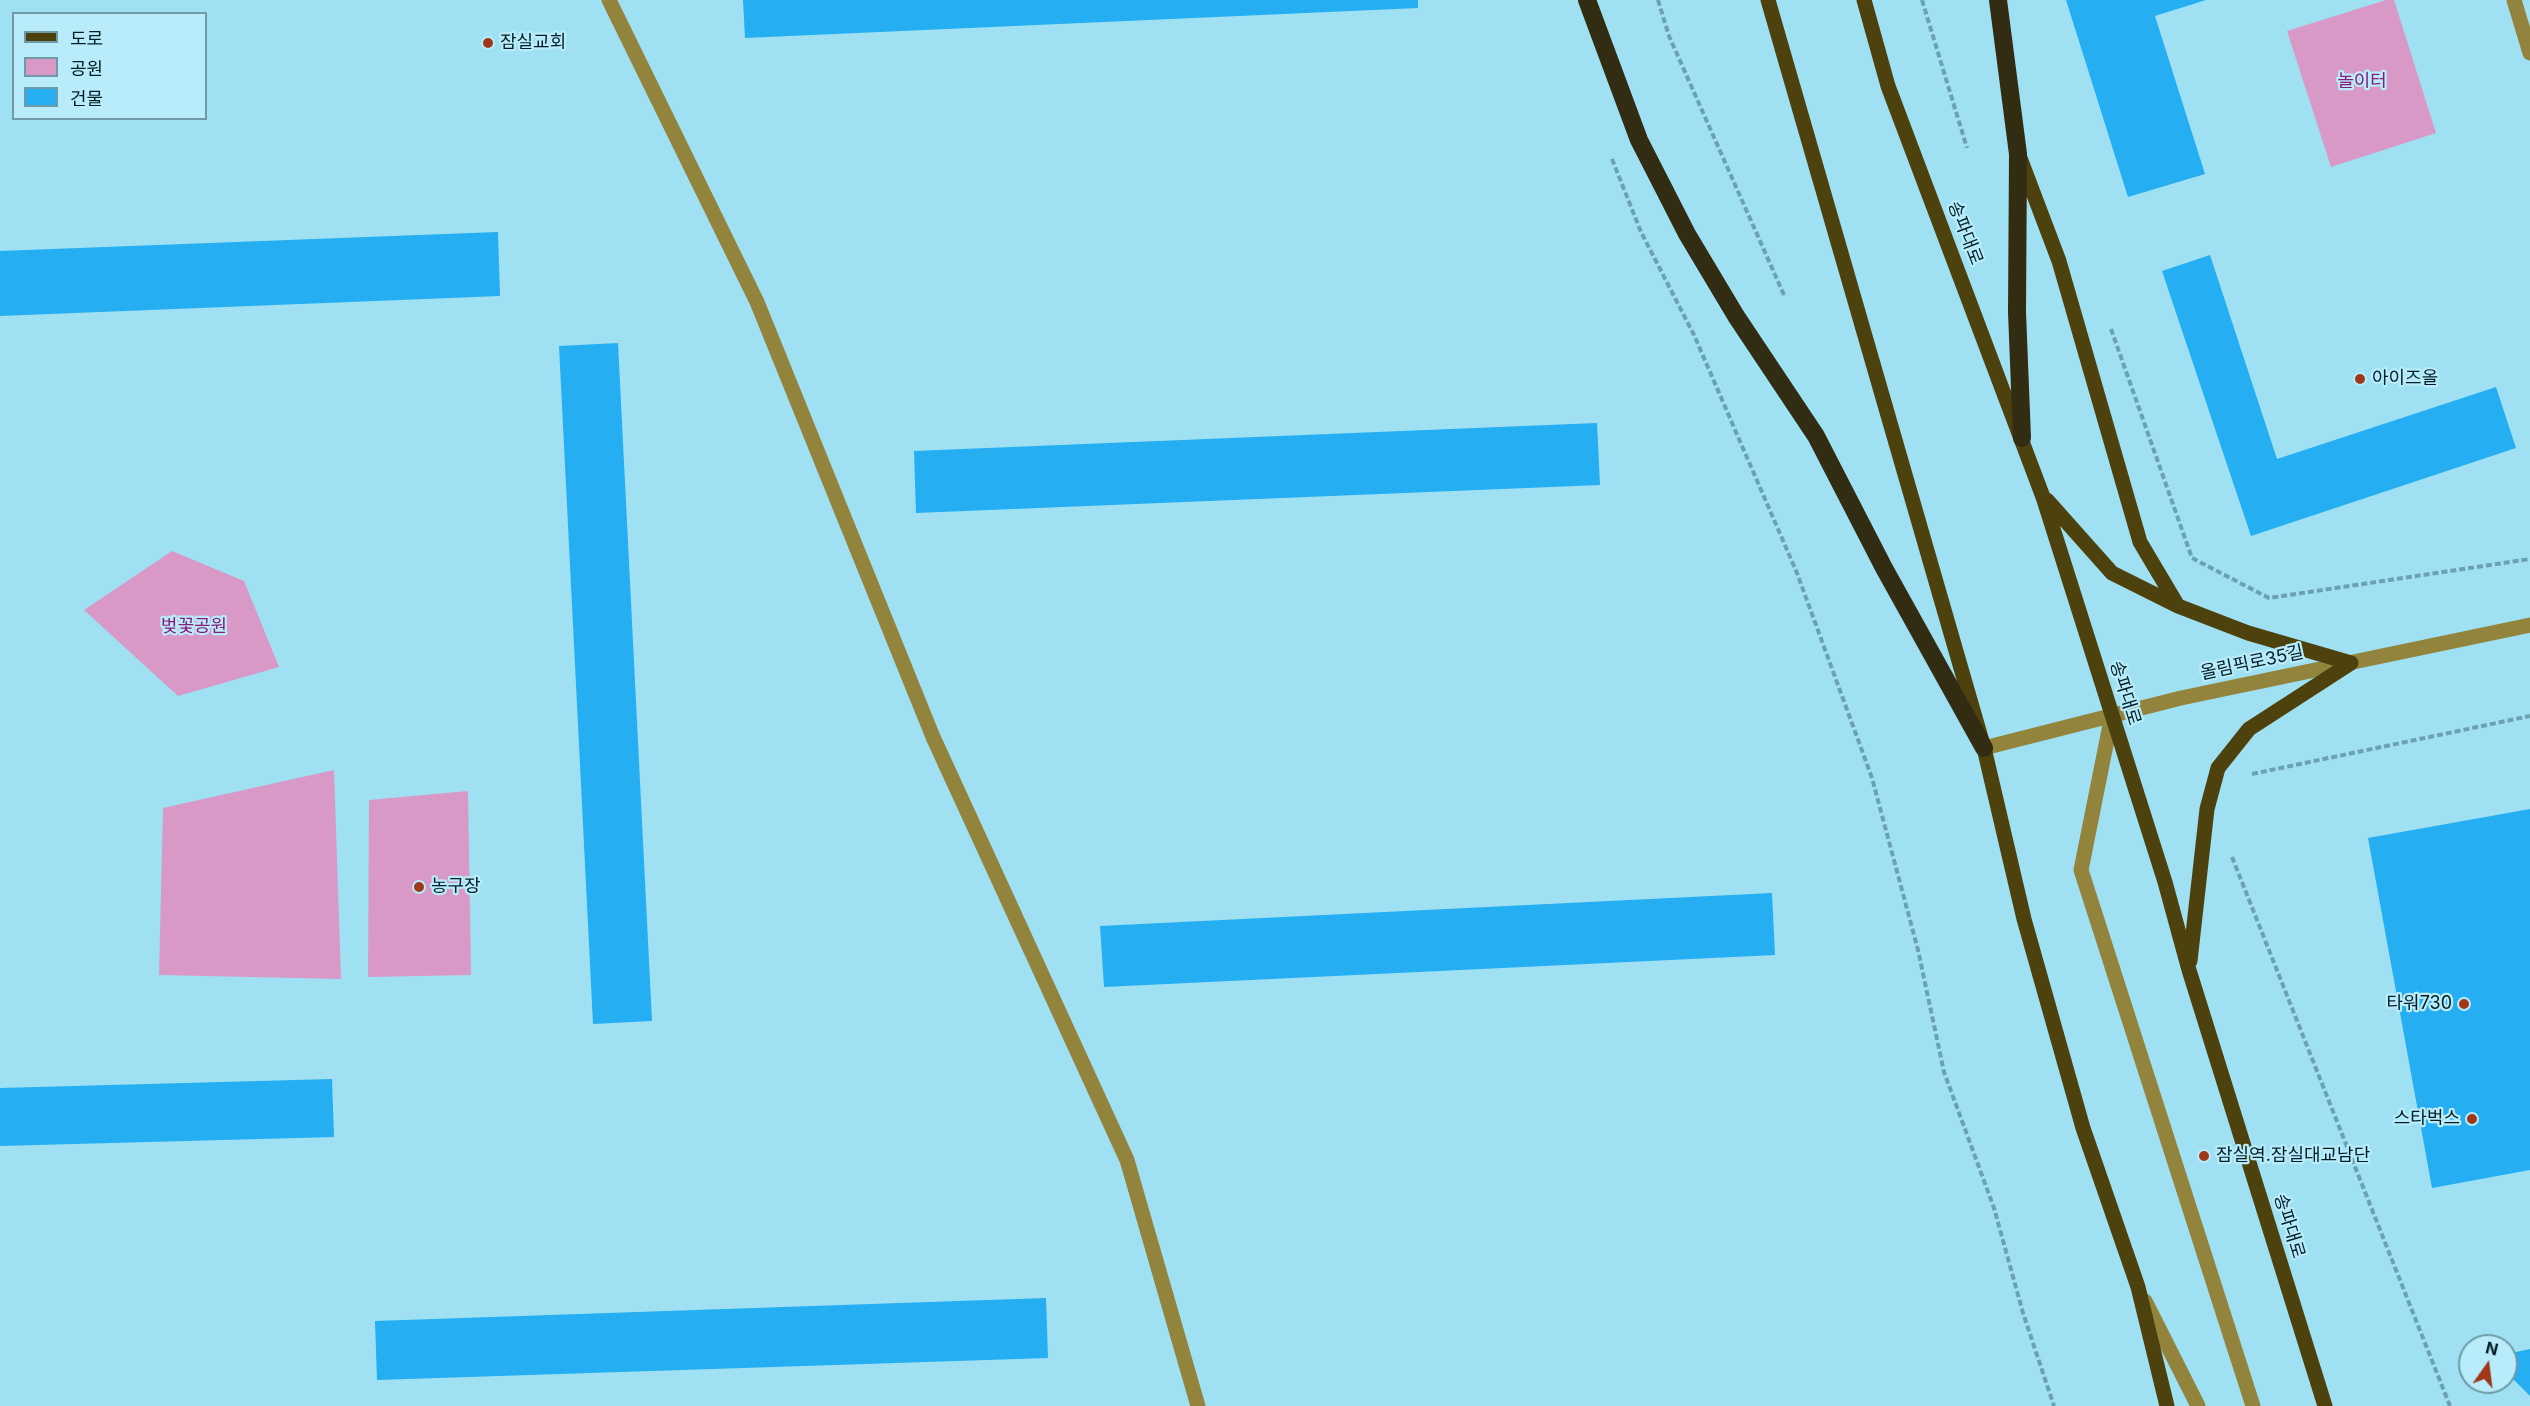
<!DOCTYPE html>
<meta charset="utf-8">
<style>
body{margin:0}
#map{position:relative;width:2530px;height:1406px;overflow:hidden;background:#9fe1f3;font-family:Inter,"Noto Sans KR",sans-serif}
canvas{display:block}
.legend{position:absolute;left:12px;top:12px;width:195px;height:108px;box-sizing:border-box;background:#b8ecfb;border:2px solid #709aa5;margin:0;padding:8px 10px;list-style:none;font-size:18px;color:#031f25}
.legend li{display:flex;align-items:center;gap:12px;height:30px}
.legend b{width:30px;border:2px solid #709aa5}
.north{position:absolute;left:2458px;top:1334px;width:60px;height:60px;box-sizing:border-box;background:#b8ecfb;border:2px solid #709aa5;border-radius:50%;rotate:14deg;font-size:16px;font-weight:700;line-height:24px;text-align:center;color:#031f25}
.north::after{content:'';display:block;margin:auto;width:21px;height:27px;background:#9f3818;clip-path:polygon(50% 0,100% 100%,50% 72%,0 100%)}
</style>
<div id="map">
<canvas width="2530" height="1406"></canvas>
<ul class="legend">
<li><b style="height:8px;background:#4d420e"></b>도로</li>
<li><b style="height:16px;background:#d899c7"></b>공원</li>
<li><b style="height:16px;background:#25aef1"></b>건물</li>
</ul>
<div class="north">N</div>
</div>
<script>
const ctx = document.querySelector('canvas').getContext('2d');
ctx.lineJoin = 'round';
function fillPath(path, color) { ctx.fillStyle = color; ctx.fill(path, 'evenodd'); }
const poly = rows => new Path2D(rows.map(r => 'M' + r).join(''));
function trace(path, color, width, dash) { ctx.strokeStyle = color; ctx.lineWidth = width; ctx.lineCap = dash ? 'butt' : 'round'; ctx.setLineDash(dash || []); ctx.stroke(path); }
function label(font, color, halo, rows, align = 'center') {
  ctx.font = font + ' Inter,"Noto Sans KR",sans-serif'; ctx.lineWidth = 4.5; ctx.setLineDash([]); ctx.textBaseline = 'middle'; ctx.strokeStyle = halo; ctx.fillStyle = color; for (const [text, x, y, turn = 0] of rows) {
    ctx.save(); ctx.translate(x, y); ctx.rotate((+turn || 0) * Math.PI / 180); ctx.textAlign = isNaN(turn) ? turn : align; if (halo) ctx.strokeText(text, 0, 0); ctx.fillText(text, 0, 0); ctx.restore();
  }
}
fillPath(poly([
 [2386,0,2394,0,2436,133,2331,167,2287,31],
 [172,551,244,581,279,667,178,696,84,610],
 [334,770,341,979,159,975,163,808],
 [468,791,471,975,368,977,369,800]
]), '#d899c7');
fillPath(poly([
 [743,0,1418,0,1418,8,745,38],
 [2066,0,2206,0,2155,16,2205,174,2128,197],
 [498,232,500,296,0,316,0,251],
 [2210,255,2277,459,2496,387,2516,448,2251,536,2162,271],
 [618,343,652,1021,593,1024,559,346],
 [1597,423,1600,485,916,513,914,451],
 [2530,809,2530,1170,2432,1188,2368,838],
 [1772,893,1775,955,1104,987,1100,926],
 [332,1079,334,1137,0,1146,0,1088],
 [1046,1298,1048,1358,377,1380,375,1321],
 [2530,1349,2530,1396,2506,1372,2506,1354]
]), '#25aef1');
trace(poly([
 [1658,0,1669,36,1784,295],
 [1922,0,1967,148],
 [1612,159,1641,232,1694,335,1797,573,1872,778,1918,950,1944,1072,1994,1208,2023,1313,2054,1406],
 [2111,329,2192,558,2269,598,2530,559],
 [2252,774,2530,716],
 [2232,857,2450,1406]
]), '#6ca1af', 4, [6, 3]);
trace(poly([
 [609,0,757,302,933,737,1127,1160,1198,1406],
 [2514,0,2530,53],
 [2112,715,2081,870,2253,1406],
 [1984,748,2181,698,2530,625],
 [2145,1301,2198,1406]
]), '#93843d', 15);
trace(poly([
 [1768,0,1984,748,2024,919,2083,1128,2138,1287,2167,1406],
 [1864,0,1888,86,2043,497,2165,882,2189,970,2325,1406],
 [2020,158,2059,261,2140,542,2178,606],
 [2047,500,2112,573,2178,606,2248,633,2351,663],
 [2190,961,2207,809,2218,768,2249,729,2351,663]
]), '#4d420e', 15);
trace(poly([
 [1587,0,1639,140,1687,234,1736,316,1816,436,1884,568,1984,748],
 [1998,0,2018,154,2017,312,2022,438]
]), '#322c13', 18);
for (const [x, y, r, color] of [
 [488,43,6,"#9f3818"],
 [2360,379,6,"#9f3818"],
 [419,887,6,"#9f3818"],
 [2464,1004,6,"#9f3818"],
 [2472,1119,6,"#9f3818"],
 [2204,1156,6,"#9f3818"]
]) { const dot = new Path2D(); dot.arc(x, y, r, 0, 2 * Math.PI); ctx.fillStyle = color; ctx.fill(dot); trace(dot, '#b8ecfb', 2); }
label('18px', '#031f25', '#b8ecfb', [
 ["잠실교회",500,43],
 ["아이즈올",2372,379],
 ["농구장",431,887],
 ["타워730",2452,1004,"right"],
 ["스타벅스",2460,1119,"right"],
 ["잠실역.잠실대교남단",2216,1156]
], 'left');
label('18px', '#8c1a77', '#b8ecfb', [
 ["놀이터",2362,82],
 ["벚꽃공원",194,627]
]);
label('18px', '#031f25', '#b8ecfb', [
 ["송파대로",1965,233,69],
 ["올림픽로35길",2252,663,-12],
 ["송파대로",2125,693,73],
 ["송파대로",2289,1226,73]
]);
</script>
